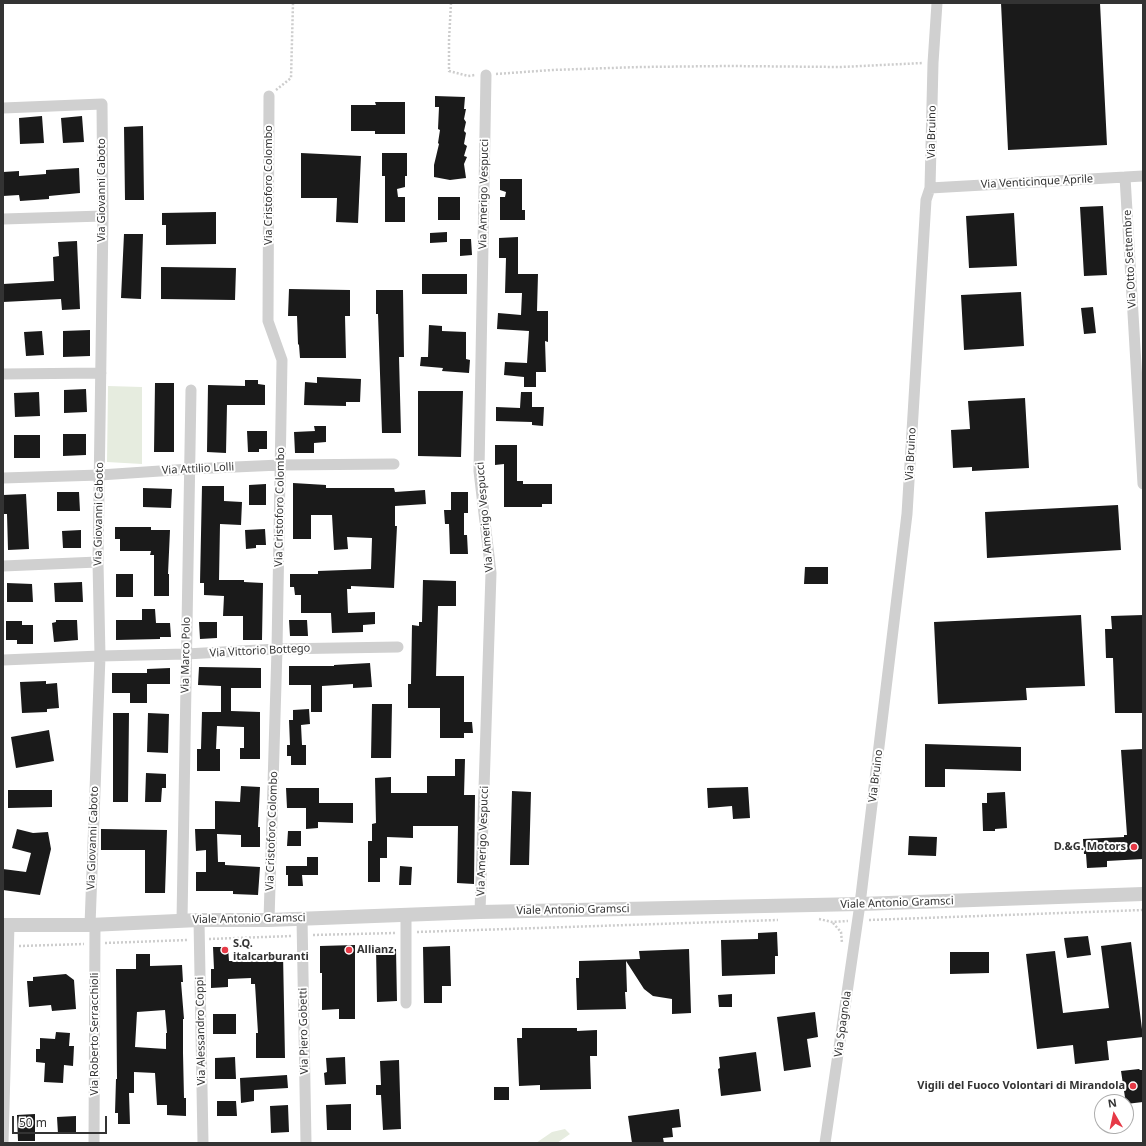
<!DOCTYPE html>
<style>
body{margin:0}
#map{position:relative;width:1146px;height:1146px;overflow:hidden;background:#fff;font-family:"Noto Sans",sans-serif}
canvas{display:block}
.frame{position:absolute;inset:0;border:4px solid #333;pointer-events:none}
.north{position:absolute;left:1094px;top:1094px;width:40px;height:40px;box-sizing:border-box;background:#fff;border:1px solid #adadad;border-radius:50%;rotate:351deg;font-size:11px;font-weight:700;line-height:16px;text-align:center;color:#333}
.north::after{content:'';display:block;margin:auto;width:14px;height:18px;background:#e63946;clip-path:polygon(50% 0,100% 100%,50% 72%,0 100%)}
.scale{position:absolute;left:12px;top:1116px;width:95px;height:18px;box-sizing:border-box;border:2px solid #333;border-top:0;padding-left:5px;font-size:12px;line-height:14px;white-space:nowrap;color:#333;-webkit-text-stroke:3px #fff;paint-order:stroke}
</style>
<div id="map">
<canvas width="1146" height="1146"></canvas>
<div class="frame"></div>
<div class="north">N</div>
<div class="scale">50 m</div>
</div>
<script>
const ctx = document.querySelector('canvas').getContext('2d');
ctx.lineJoin = 'round';
function fillPath(path, color) { ctx.fillStyle = color; ctx.fill(path, 'evenodd'); }
const poly = rows => new Path2D(rows.map(r => 'M' + r).join(''));
function trace(path, color, width, dash) { ctx.strokeStyle = color; ctx.lineWidth = width; ctx.lineCap = dash ? 'butt' : 'round'; ctx.setLineDash(dash || []); ctx.stroke(path); }
function label(font, color, halo, rows, align = 'center') {
  ctx.font = font + ' "Noto Sans",sans-serif'; ctx.lineWidth = 4; ctx.setLineDash([]); ctx.textBaseline = 'middle'; ctx.strokeStyle = halo; ctx.fillStyle = color; for (const [text, x, y, turn = 0] of rows) {
    ctx.save(); ctx.translate(x, y); ctx.rotate((+turn || 0) * Math.PI / 180); ctx.textAlign = isNaN(turn) ? turn : align; if (halo) ctx.strokeText(text, 0, 0); ctx.fillText(text, 0, 0); ctx.restore();
  }
}
fillPath(poly([
 [108,386,142,387,142,464,107,462],
 [565,1129,570,1134,557,1143,536,1143,552,1132]
]), '#e6ecdf');
fillPath(poly([
 [1001,3,1100,3,1107,145,1008,150],
 [435,96,465,97,464,109,466,109,464,119,466,122,464,131,466,133,464,144,467,146,464,156,467,157,464,164,466,178,450,180,434,177,434,165,439,144,438,143,440,130,438,129,439,107,435,107],
 [375,102,405,102,405,134,375,134,375,131,351,131,351,105,376,105],
 [42,116,44,143,20,144,19,118],
 [82,116,84,142,63,143,61,118],
 [143,126,144,200,125,200,124,127],
 [301,153,361,156,358,223,336,222,337,198,301,198],
 [382,153,407,153,407,176,405,176,405,187,397,189,398,197,405,197,405,222,385,222,385,176,382,176],
 [79,168,80,193,49,196,49,199,20,201,19,195,3,196,3,172,19,171,19,176,46,174,46,170],
 [500,179,522,179,522,210,525,210,525,220,500,220,500,197,505,197,506,192,500,190],
 [438,197,460,197,460,220,438,220],
 [1103,206,1107,275,1084,276,1080,207],
 [216,212,216,244,166,245,166,225,162,225,162,213],
 [1014,213,1017,266,969,268,966,216],
 [447,232,447,242,430,243,430,233],
 [124,234,143,234,141,299,121,298],
 [518,237,518,274,538,274,537,311,548,311,548,342,545,341,546,372,536,372,536,387,524,387,524,377,504,375,505,362,527,363,529,331,497,329,498,313,521,315,522,293,505,293,506,258,499,258,499,238],
 [460,239,471,239,472,255,460,256],
 [77,241,80,309,62,310,61,299,3,302,3,284,54,281,53,257,59,256,58,242],
 [161,267,236,268,235,300,161,299],
 [422,274,467,274,467,294,422,294],
 [289,289,350,290,350,316,345,316,346,358,300,358,299,345,298,344,297,316,288,316],
 [376,290,403,290,404,357,399,357,401,433,382,433,378,314,376,314],
 [1021,292,1024,346,964,350,961,295],
 [1093,307,1096,333,1084,334,1081,308],
 [429,325,442,326,442,331,466,332,466,359,470,360,469,373,442,371,443,368,420,366,421,357,428,357],
 [90,330,90,356,63,357,63,331],
 [42,331,44,355,26,356,24,332],
 [317,377,361,379,360,402,346,402,346,406,304,405,305,382,317,383],
 [245,380,258,380,258,384,265,385,265,405,227,405,226,453,207,452,208,385,245,386],
 [155,383,174,383,174,452,154,452],
 [86,389,87,412,64,413,64,390],
 [418,391,463,391,461,457,418,456],
 [39,392,40,416,15,417,14,393],
 [521,392,532,392,532,407,544,407,543,426,532,425,532,422,496,421,496,407,520,408],
 [1025,398,1029,468,972,471,972,467,953,468,951,430,970,429,968,401],
 [314,426,326,426,326,442,314,443,314,453,295,453,294,432,315,431],
 [247,431,267,431,267,449,259,449,259,452,248,452],
 [63,434,86,434,86,455,63,456],
 [14,435,40,435,40,458,14,458],
 [495,445,517,445,517,481,523,481,523,484,552,484,552,504,542,504,542,507,504,507,504,464,495,465],
 [293,483,326,485,326,488,394,488,395,492,425,490,426,504,395,506,395,526,397,526,394,588,351,586,351,589,347,589,348,613,375,612,375,624,363,625,363,632,332,633,331,613,301,613,301,595,295,595,294,587,290,587,290,574,318,574,318,571,371,569,372,538,347,537,348,549,334,550,332,515,311,515,311,539,293,539],
 [266,484,266,505,249,505,249,485],
 [202,486,224,486,224,501,242,502,241,525,220,524,219,580,244,580,244,582,263,583,262,640,243,640,243,616,223,616,224,596,204,595,204,583,200,583],
 [143,488,172,489,171,508,143,507],
 [57,492,79,492,80,511,57,511],
 [451,492,468,492,468,513,464,513,464,535,467,535,468,554,450,554,449,524,445,524,444,510,451,510],
 [26,494,29,549,8,550,7,514,3,514,3,495],
 [1118,505,1121,550,987,558,985,512],
 [115,527,151,527,151,530,170,530,168,574,169,574,169,596,154,596,154,555,150,555,151,551,120,551,120,539,115,539],
 [265,529,266,545,256,545,256,548,246,549,245,530],
 [81,530,81,548,63,548,62,531],
 [805,567,828,567,828,584,804,584],
 [116,574,133,574,133,597,116,597],
 [423,580,456,581,456,606,438,606,436,676,464,676,464,722,472,722,473,733,464,733,464,738,440,738,440,708,408,708,408,684,411,684,412,625,419,626,419,622,422,622],
 [82,582,83,602,55,602,54,583],
 [7,583,32,584,33,602,7,602],
 [142,609,155,609,156,623,170,623,171,637,160,637,160,639,116,640,116,620,142,620],
 [1081,615,1085,686,1026,688,1027,700,938,704,934,622],
 [1143,615,1143,713,1115,713,1113,658,1106,658,1105,629,1112,629,1111,616],
 [56,620,77,620,78,640,54,642,52,623,56,622],
 [289,620,307,620,308,636,290,636],
 [6,621,22,621,22,625,33,625,33,644,17,644,17,640,6,640],
 [199,622,217,622,217,638,200,639],
 [370,663,372,687,353,688,353,684,322,686,322,712,311,712,311,685,289,685,289,666,334,666,334,665],
 [199,667,261,668,261,688,231,688,231,711,260,712,260,759,240,759,240,748,244,748,244,727,217,726,216,749,220,749,220,771,197,771,197,749,201,749,202,712,221,712,221,686,198,685],
 [170,668,170,684,147,684,147,703,130,703,130,693,112,693,112,673,147,673,147,669],
 [46,681,46,684,57,683,59,708,47,709,47,712,22,713,20,682],
 [372,704,392,704,391,758,371,758],
 [309,709,310,724,301,725,302,745,306,745,306,765,291,765,291,756,287,756,287,745,290,745,289,720,293,720,293,710],
 [113,713,129,713,128,802,113,802],
 [148,713,169,714,168,753,147,752],
 [49,730,54,761,16,768,11,737],
 [925,744,1021,747,1021,771,945,769,945,787,925,787],
 [1143,749,1143,859,1107,861,1107,867,1087,868,1086,854,1084,854,1083,839,1124,837,1124,835,1127,835,1121,750],
 [455,759,465,759,464,795,475,795,474,884,457,883,458,826,413,826,413,838,387,837,387,858,380,858,380,882,368,882,368,841,372,841,372,824,376,823,375,778,391,777,391,793,427,793,427,776,455,776],
 [146,773,166,774,166,788,162,788,161,802,145,802],
 [241,786,260,787,258,827,260,827,260,847,241,847,241,835,217,834,218,862,225,862,225,865,260,867,258,895,233,894,233,891,196,891,196,872,206,872,206,850,196,851,195,829,215,829,215,801,240,802],
 [748,787,750,818,733,819,732,806,708,808,707,788],
 [286,788,319,788,319,803,353,803,353,823,318,822,318,828,306,829,306,808,287,808],
 [8,790,52,790,52,807,8,808],
 [512,791,531,792,529,865,510,865],
 [1005,792,1007,828,995,829,995,831,983,831,982,803,987,803,987,793],
 [17,829,33,833,48,832,51,849,40,895,3,890,3,869,26,872,31,853,12,848],
 [101,829,167,830,165,893,145,893,145,850,101,850],
 [288,831,301,831,301,846,287,846],
 [909,836,937,837,936,856,908,855],
 [307,857,318,857,318,875,302,875,303,886,288,886,288,875,286,875,286,866,307,866],
 [400,866,412,867,411,885,399,885],
 [777,932,778,956,775,956,775,974,722,976,721,940,758,939,758,933],
 [1088,936,1091,955,1067,958,1064,938],
 [1131,942,1143,1037,1107,1041,1109,1060,1075,1064,1073,1045,1037,1049,1026,954,1055,951,1063,1013,1109,1008,1101,946],
 [355,945,355,1019,339,1019,339,1009,322,1010,322,973,320,973,320,946],
 [450,946,451,986,442,986,442,1003,424,1003,423,947],
 [213,947,228,947,229,961,250,961,250,953,283,953,285,1058,256,1058,256,1033,258,1033,255,984,251,984,251,978,228,979,228,987,211,988,211,969,214,969],
 [376,948,396,949,397,1001,377,1002],
 [689,949,691,1013,672,1014,672,999,653,996,644,989,626,961,627,992,625,992,626,1009,577,1010,576,978,579,978,579,961,640,959,639,951],
 [950,952,989,952,989,973,950,974],
 [136,954,150,954,150,966,182,965,183,982,181,982,184,1019,183,1019,183,1053,184,1098,186,1098,186,1116,167,1115,167,1105,157,1105,155,1073,134,1072,134,1093,129,1093,130,1124,118,1124,118,1113,115,1113,116,1079,117,1079,116,969,136,969],
 [165,1010,167,1033,166,1033,166,1049,135,1047,137,1012],
 [66,974,74,980,76,1009,52,1011,51,1005,29,1007,27,981,33,981,33,977],
 [732,994,732,1007,719,1007,718,995],
 [815,1012,818,1037,807,1039,811,1067,784,1071,777,1017],
 [213,1014,236,1014,236,1034,213,1034],
 [522,1028,577,1028,577,1031,597,1030,597,1056,590,1056,591,1089,540,1090,540,1085,519,1086,517,1038,522,1038],
 [56,1032,70,1033,69,1046,74,1046,73,1066,64,1065,63,1083,44,1082,45,1063,36,1062,36,1049,40,1049,40,1038,55,1039],
 [756,1052,761,1091,721,1096,718,1069,720,1068,719,1057],
 [235,1057,236,1079,215,1079,215,1058],
 [345,1057,346,1084,325,1085,324,1073,327,1072,326,1058],
 [399,1060,401,1129,383,1130,381,1095,376,1095,376,1085,381,1085,380,1061],
 [1139,1069,1140,1070,1143,1070,1143,1102,1126,1104,1121,1071],
 [287,1075,288,1088,254,1090,254,1101,241,1103,240,1078],
 [494,1087,509,1087,509,1100,494,1100],
 [217,1101,236,1101,237,1116,217,1116],
 [351,1104,351,1130,327,1130,326,1105],
 [288,1105,289,1132,271,1133,270,1106],
 [679,1109,681,1127,672,1128,673,1137,663,1138,664,1143,632,1143,628,1116],
 [35,1114,35,1141,18,1141,17,1115],
 [76,1116,76,1133,58,1134,57,1117]
]), '#1a1a1a');
trace(poly([
 [451,3,449,40,449,71,468,76,475,75],
 [496,74,552,70,640,67,729,66,841,67,923,63],
 [276,90,291,78,293,3],
 [819,919,832,922,848,921],
 [869,920,1143,910],
 [833,923,841,932,842,943],
 [417,932,778,920],
 [313,935,396,933],
 [209,939,292,936],
 [105,943,188,940],
 [19,946,84,944]
]), '#cdcdcd', 2.5, [2, 2]);
trace(poly([
 [269,96,268,321,282,360,277,649,269,920],
 [3,108,102,104,103,216,98,562,100,656,90,925],
 [1125,177,1143,484],
 [930,188,1143,176],
 [3,219,103,216],
 [3,374,101,373],
 [3,478,100,475,190,469,280,465,394,464],
 [3,566,98,562],
 [3,660,100,656,186,654,277,649,398,647],
 [480,912,491,573,479,471,486,75],
 [406,914,406,1003],
 [302,918,306,1143],
 [182,920,191,390],
 [199,920,203,1143],
 [3,1143,9,925],
 [94,1143,95,924],
 [825,1143,860,904,907,514,926,200,930,188,933,63,937,3]
]), '#d0d0d0', 11);
trace(poly([
 [3,925,90,925,199,920,269,920,480,912,860,904,1143,894]
]), '#d0d0d0', 14);
for (const [x, y, r, color] of [
 [1134,847,4,"#e63946"],
 [225,950,4,"#e63946"],
 [349,950,4,"#e63946"],
 [1133,1086,4,"#e63946"]
]) { const dot = new Path2D(); dot.arc(x, y, r, 0, 2 * Math.PI); ctx.fillStyle = color; ctx.fill(dot); trace(dot, '#fff', 1.5); }
label('11px', '#333', '#fff', [
 ["Via Bruino",932,132,-89],
 ["Via Venticinque Aprile",1037,182,-3],
 ["Via Cristoforo Colombo",269,185,-90],
 ["Via Giovanni Caboto",102,190,-90],
 ["Via Amerigo Vespucci",484,194,-89],
 ["Via Otto Settembre",1130,259,-93],
 ["Via Bruino",911,454,-87],
 ["Via Attilio Lolli",198,469,-3],
 ["Via Cristoforo Colombo",280,507,-89],
 ["Via Giovanni Caboto",99,514,-89],
 ["Via Amerigo Vespucci",485,517,-95],
 ["Via Vittorio Bottego",260,651,-3],
 ["Via Marco Polo",186,655,-89],
 ["Via Bruino",876,776,-83],
 ["Via Cristoforo Colombo",272,831,-88],
 ["Via Giovanni Caboto",93,838,-88],
 ["Via Amerigo Vespucci",483,841,-88],
 ["Viale Antonio Gramsci",897,903,-2],
 ["Viale Antonio Gramsci",573,910,-1],
 ["Viale Antonio Gramsci",249,919,-1],
 ["Via Spagnola",843,1024,-82],
 ["Via Alessandro Coppi",201,1031,-91],
 ["Via Piero Gobetti",304,1031,-91],
 ["Via Roberto Serracchioli",95,1034,-90]
]);
label('bold 11px', '#333', '#fff', [
 ["D.&G. Motors",1126,847],
 ["S.Q.",233,944,"left"],
 ["italcarburanti",233,957,"left"],
 ["Allianz",357,950,"left"],
 ["Vigili del Fuoco Volontari di Mirandola",1125,1086]
], 'right');
</script>
